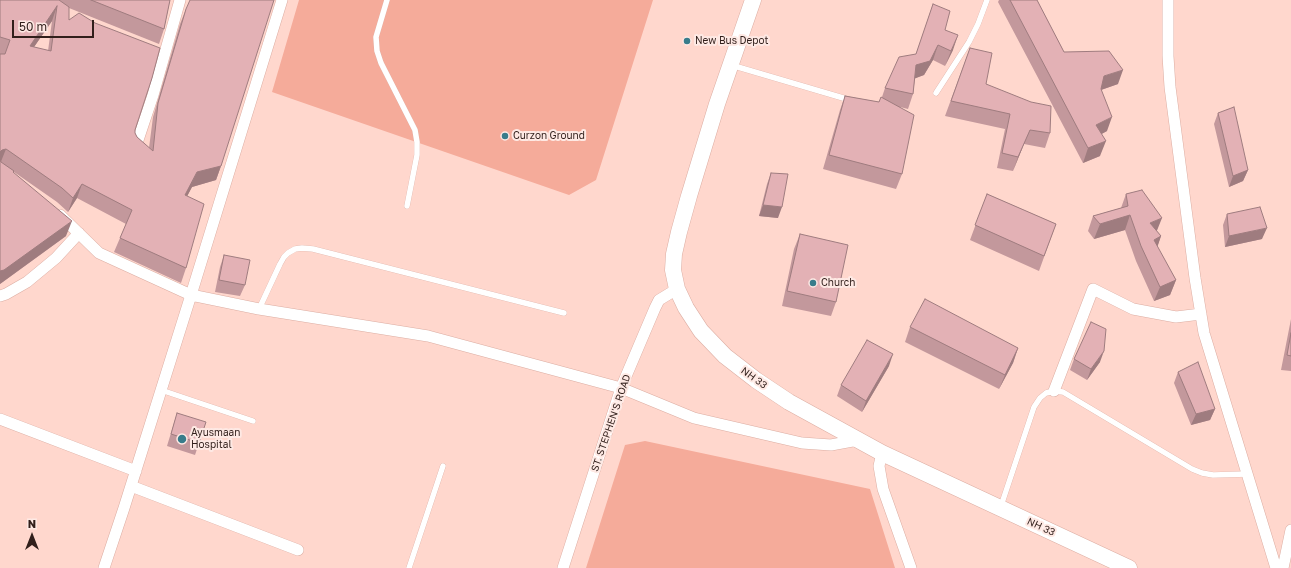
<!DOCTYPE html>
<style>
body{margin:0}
#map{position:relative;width:1291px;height:568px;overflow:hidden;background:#ffd7cd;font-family:"Golos Text",sans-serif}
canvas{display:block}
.north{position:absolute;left:12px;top:516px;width:40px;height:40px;-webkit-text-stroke:3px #fee9e4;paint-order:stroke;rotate:0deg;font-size:11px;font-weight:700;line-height:16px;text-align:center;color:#311f1b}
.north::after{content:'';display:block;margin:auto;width:14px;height:18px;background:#311f1b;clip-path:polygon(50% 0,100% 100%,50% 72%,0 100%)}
.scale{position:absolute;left:12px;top:20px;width:82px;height:18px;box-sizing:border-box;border:2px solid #311f1b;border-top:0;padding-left:5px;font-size:12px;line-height:14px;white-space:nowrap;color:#311f1b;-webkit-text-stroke:3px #fee9e4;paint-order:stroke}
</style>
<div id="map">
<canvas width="1291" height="568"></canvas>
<div class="north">N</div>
<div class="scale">50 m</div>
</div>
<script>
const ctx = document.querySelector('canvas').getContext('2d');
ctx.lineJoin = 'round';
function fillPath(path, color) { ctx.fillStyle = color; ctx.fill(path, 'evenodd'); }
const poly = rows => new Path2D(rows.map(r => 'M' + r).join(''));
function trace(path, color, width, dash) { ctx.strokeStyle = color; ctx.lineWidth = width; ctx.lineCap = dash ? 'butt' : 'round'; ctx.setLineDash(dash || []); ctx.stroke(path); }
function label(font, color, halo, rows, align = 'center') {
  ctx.font = font + ' "Golos Text",sans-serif'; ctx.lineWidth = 4; ctx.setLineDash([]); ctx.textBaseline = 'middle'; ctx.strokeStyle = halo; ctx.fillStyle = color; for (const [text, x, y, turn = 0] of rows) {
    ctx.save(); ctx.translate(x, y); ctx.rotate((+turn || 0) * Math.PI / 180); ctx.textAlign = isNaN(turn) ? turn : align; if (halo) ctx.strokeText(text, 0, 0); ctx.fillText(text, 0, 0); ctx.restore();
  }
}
fillPath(poly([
 [299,0,653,0,596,180,569,195,272,92],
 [645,441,870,489,895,568,586,568,625,445]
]), '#f5ab9a');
const lane = poly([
 [387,0,376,37,377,51,381,63,415,130,417,142,417,155,407,206],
 [731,65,850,100],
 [936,93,969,42,978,24,987,0],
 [259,309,280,264,284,257,288,253,295,249,302,248,313,249,564,313],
 [161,390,253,421],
 [1001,506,1034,407,1040,398,1046,393,1054,391,1063,392,1192,469,1202,473,1213,475,1247,474],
 [409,568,443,466]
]);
const street = poly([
 [1168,0,1168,56,1170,87,1195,278,1204,333,1276,568],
 [136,146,153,95,180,0],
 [60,215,99,253,191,295,259,309,428,336,621,388,694,418,802,443,831,445,858,440],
 [0,296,6,294,27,282,56,258,79,233],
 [1054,391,1093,289,1133,309,1176,317,1201,314],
 [0,419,136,471],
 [882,453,879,466,883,489,911,568],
 [131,486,298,550],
 [104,568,124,508,191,295,282,0],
 [563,568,621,388,655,308,659,300,677,289],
 [1283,568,1291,530]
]);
const secondary = poly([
 [753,0,717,104,689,196,679,232,674,254,673,270,677,289,686,308,701,331,725,356,756,380,789,402,882,453,1129,568]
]);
trace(lane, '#dcada2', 6);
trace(street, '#dcada2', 12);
trace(secondary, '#dcada2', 17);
trace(lane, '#fff', 5.5);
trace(street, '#fff', 11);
trace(secondary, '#fff', 16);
fillPath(poly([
 [0,0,170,0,164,29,159,44,69,8,69,20,135,130,135,133,137,137,149,148,153,117,180,24,186,9,221,166,216,180,192,187,187,196,186,268,181,283,114,252,126,224,77,198,68,212,57,202,14,172,14,173,66,236,0,284,1,54,0,54],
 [52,21,48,51,34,47],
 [999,0,1037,0,1064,52,1118,84,1101,90,1107,131,1101,134,1100,156,1083,163,998,2],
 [933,4,953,50,945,66,933,60,924,75,915,78,913,94,908,109,900,107,902,174,896,189,823,169,840,110,845,96,879,102,882,97,885,88,916,54],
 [970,48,986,84,1050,133,1045,148,1024,144,1013,171,997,168,1005,129,945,116],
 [1218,113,1248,170,1243,181,1229,187,1214,124],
 [771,173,778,218,759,216,767,184],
 [987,194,1056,224,1039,271,970,240],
 [1126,194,1161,236,1157,247,1176,280,1170,295,1154,301,1136,261,1125,230,1094,239,1088,231,1093,216,1121,208],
 [1227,214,1262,239,1225,247,1223,225],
 [800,234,836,302,831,316,782,306,794,249],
 [224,255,245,285,240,296,215,292,220,267],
 [1291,319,1291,371,1281,370],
 [910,327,1018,348,1013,363,999,389,905,342],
 [1074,359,1100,362,1087,380,1070,370],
 [889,366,862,412,837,396,841,385],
 [1178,372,1215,409,1210,420,1191,425,1174,383],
 [177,413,199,443,195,455,167,446]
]), '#c3989c');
fillPath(poly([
 [57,6,52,21,25,60,30,46],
 [958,35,953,50,945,66,951,51],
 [938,45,933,60,924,75,911,80,916,65],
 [1123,70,1118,84,1098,91,1104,76],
 [1112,117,1107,131,1091,140,1096,125],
 [1030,130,1024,144,1013,171,1018,157],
 [1106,141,1100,156,1083,163,1088,148],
 [6,149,0,164,0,152,2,150],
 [221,166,216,180,192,187,180,210,185,195,197,172],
 [1248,170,1243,181,1229,187,1233,176],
 [82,184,77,198,68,212,73,198],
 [763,205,782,207,778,218,759,216],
 [1130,215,1125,230,1094,239,1100,224],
 [1162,218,1156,233,1150,223],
 [72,221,66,236,0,284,0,271],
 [1267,228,1262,239,1225,247,1229,236],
 [1161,236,1156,251,1154,240],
 [1176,280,1170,295,1154,301,1160,287],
 [1018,348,1013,363,999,389,1005,375],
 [1104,351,1100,362,1087,380,1091,369],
 [893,354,889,366,862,412,866,401],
 [1215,409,1210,420,1191,425,1196,414]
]), '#9f7c7f');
const building = poly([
 [0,0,59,0,69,7,69,20,79,13,95,23,160,48,152,78,135,130,135,133,137,137,153,151,158,103,186,9,190,0,274,0,221,166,197,172,185,195,204,204,186,268,120,238,132,210,82,184,73,198,62,188,9,151,6,149,2,150,0,152,0,54,5,54,10,40,0,37,0,0],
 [57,6,51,51,30,46,57,6],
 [91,0,170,0,164,29,91,0],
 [1010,0,1037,0,1064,52,1109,51,1123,70,1104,76,1101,89,1112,117,1096,125,1106,141,1088,148,1010,0],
 [933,4,950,11,945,30,958,35,951,51,938,45,930,61,916,65,913,94,885,88,899,57,916,54,933,4],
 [970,48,992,53,986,84,1031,102,1051,106,1050,133,1030,130,1018,157,1002,153,1010,114,951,101,970,48],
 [845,96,879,102,881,97,914,115,902,174,829,155,845,96],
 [1234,107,1248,170,1233,176,1218,113,1234,107],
 [0,160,1,162,14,171,13,172,72,221,4,270,0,271,0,160],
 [771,173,788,174,782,207,763,205,771,173],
 [1142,190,1162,218,1150,223,1161,236,1154,240,1176,280,1160,287,1141,246,1130,215,1100,224,1093,216,1128,206,1126,194,1142,190],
 [987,194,1056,224,1044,256,975,225,987,194],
 [1260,207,1267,228,1229,236,1227,214,1260,207],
 [800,234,848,245,836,302,787,291,800,234],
 [224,255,250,260,245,285,219,280,224,255],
 [925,299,1018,348,1005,375,910,327,925,299],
 [1091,322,1106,329,1104,351,1091,369,1074,359,1091,322],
 [1291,333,1291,356,1287,355,1291,333],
 [867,340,893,354,866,401,841,385,867,340],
 [1198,362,1215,409,1196,414,1178,372,1198,362],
 [177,413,206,422,199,443,171,434,177,413]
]);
fillPath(building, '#e3b1b5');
trace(building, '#9f7c7f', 1);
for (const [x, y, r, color] of [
 [687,41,4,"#387c8b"],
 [505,136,4,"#387c8b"],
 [813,283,4,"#387c8b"],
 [182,439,5,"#387c8b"]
]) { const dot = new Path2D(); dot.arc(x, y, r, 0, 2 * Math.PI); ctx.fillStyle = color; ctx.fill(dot); trace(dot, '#fee9e4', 1.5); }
label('10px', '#311f1b', '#fee9e4', [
 ["New Bus Depot",695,41],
 ["Curzon Ground",513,136],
 ["Church",821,283],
 ["Ayusmaan",191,433],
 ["Hospital",191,445]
], 'left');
label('10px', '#311f1b', '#fee9e4', [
 ["NH 33",754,378,36],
 ["ST. STEPHEN'S ROAD",611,423,-71],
 ["NH 33",1041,527,25]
]);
</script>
